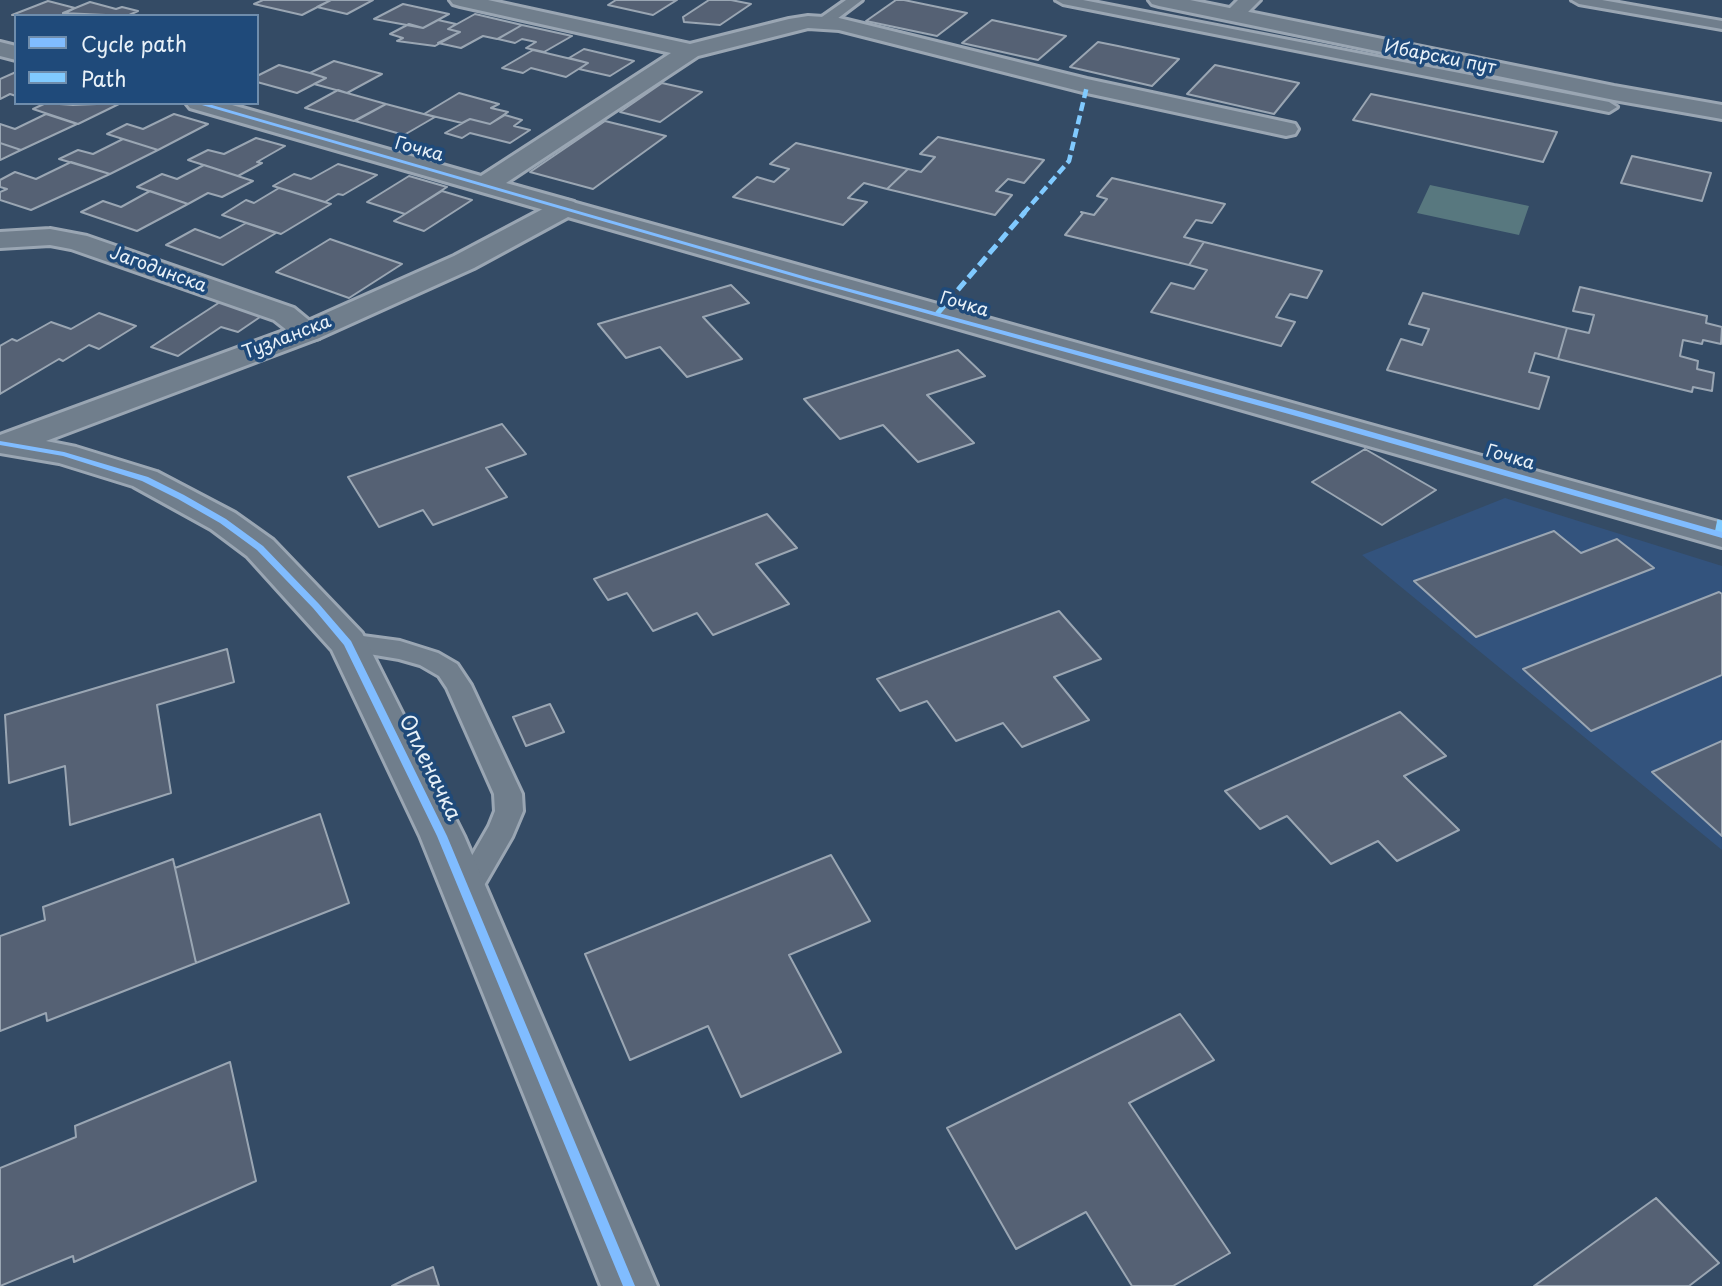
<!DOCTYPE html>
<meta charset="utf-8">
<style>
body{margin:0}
#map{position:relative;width:1722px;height:1286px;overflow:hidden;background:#344b65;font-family:"Playpen Sans",sans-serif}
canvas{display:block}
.legend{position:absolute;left:14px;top:14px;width:245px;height:91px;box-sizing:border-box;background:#1f4a7a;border:2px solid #6f8dac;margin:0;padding:9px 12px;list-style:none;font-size:21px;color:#e8f1f8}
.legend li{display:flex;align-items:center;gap:14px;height:35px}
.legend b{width:35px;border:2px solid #6f8dac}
</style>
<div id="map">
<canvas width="1722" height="1286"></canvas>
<ul class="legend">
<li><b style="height:9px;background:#80bcff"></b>Cycle path</li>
<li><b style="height:9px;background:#80caff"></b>Path</li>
</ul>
</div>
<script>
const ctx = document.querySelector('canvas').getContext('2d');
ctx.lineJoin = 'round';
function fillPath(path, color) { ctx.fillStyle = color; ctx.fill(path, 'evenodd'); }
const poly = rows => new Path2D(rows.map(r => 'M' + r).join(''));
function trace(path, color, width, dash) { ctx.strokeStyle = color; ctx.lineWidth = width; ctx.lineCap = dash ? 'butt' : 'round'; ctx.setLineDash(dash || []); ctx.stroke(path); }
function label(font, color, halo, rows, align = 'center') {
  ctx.font = font + ' "Playpen Sans",sans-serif'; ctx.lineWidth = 7; ctx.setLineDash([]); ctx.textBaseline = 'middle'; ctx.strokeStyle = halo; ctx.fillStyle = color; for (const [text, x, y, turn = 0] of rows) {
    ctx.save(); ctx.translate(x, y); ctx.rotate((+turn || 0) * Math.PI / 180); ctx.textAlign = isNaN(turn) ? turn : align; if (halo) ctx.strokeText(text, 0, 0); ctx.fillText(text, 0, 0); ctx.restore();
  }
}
fillPath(poly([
 [1505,498,1722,566,1722,850,1362,555]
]), '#33537d');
fillPath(poly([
 [1430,185,1529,206,1519,235,1417,213]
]), '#58787f');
const building = poly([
 [263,0,331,0,302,15,254,4,263,0],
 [331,0,373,0,347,14,317,7,331,0],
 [616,0,677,0,653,15,608,5,616,0],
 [709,0,731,0,751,4,720,25,684,22,683,17,709,0],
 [896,0,904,0,967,13,937,36,866,21,896,0],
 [48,1,75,8,63,14,71,16,12,15,48,1],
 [90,2,116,9,122,7,138,11,127,16,63,13,90,2],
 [403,4,449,14,423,28,374,19,403,4],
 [475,14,522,25,497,39,483,36,461,48,438,43,460,32,448,29,475,14],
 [438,20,456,24,448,29,460,32,435,46,397,41,403,38,390,34,409,24,423,28,438,20],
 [992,20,1066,36,1038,60,962,43,992,20],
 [522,25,572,36,544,52,526,48,536,42,522,39,515,43,498,39,522,25],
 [1098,42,1118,46,1179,59,1152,86,1070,67,1098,42],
 [584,49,634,61,610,76,579,69,588,63,569,58,584,49],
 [533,50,546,53,588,63,566,77,531,68,523,73,502,68,533,50],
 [334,61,382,74,347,93,314,84,326,78,310,73,334,61],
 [279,65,310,73,326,78,297,93,257,82,257,76,279,65],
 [1215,65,1299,83,1274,114,1187,94,1215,65],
 [16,72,16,96,10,94,0,99,0,79,16,72],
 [662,83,702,92,660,122,620,112,662,83],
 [338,90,347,93,386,104,354,121,305,108,338,90],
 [459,93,499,104,491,108,508,112,490,124,470,119,462,123,424,114,459,93],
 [1371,94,1557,132,1543,162,1353,120,1371,94],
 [46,103,73,105,121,103,78,124,33,109,46,103],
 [386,104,435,117,404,135,355,121,386,104],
 [46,114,77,124,21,150,0,143,0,124,15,129,46,114],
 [174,114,208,124,158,150,107,134,127,124,143,129,174,114],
 [505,115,522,120,514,126,530,130,510,143,470,133,462,138,445,133,470,119,490,124,505,115],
 [605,121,666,136,593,189,530,172,605,121],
 [938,137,1044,160,1024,183,1008,179,996,191,1012,195,995,215,887,189,908,169,921,172,935,157,920,154,938,137],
 [256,138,285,146,257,162,262,163,238,176,188,160,208,150,224,154,256,138],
 [123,139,158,150,110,174,59,159,78,150,93,154,123,139],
 [0,143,21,150,0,160,0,143],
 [796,143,908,169,887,189,864,183,848,198,867,202,843,225,733,197,757,177,774,182,789,169,770,164,796,143],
 [1632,156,1711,173,1702,201,1621,183,1632,156],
 [71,162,110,174,31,210,0,200,0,192,7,189,0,187,0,180,15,172,36,179,71,162],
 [338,164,377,175,343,195,338,194,325,202,273,186,294,174,311,179,338,164],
 [204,165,253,181,222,197,208,193,188,204,137,187,162,174,177,179,204,165],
 [409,176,447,187,405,214,367,202,409,176],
 [1112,178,1225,204,1212,223,1196,220,1184,237,1204,242,1189,265,1065,235,1083,213,1081,212,1094,215,1107,199,1097,196,1112,178],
 [279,188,331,204,281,234,222,215,246,200,254,203,279,188],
 [150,191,188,204,137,231,81,212,103,201,121,207,150,191],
 [442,191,472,200,424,231,394,221,442,191],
 [246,223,276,233,223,265,166,245,195,229,220,238,246,223],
 [330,239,402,264,349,298,276,272,330,239],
 [1204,242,1322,271,1307,298,1290,294,1276,317,1295,322,1281,346,1151,312,1171,283,1194,289,1207,270,1189,265,1204,242],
 [731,285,749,303,703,317,742,359,687,377,660,347,626,358,598,324,731,285],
 [1580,287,1707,316,1706,323,1722,327,1721,344,1703,340,1702,344,1683,340,1680,356,1698,361,1697,369,1714,373,1712,391,1693,387,1692,392,1558,359,1567,328,1589,333,1594,315,1573,311,1580,287],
 [1423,293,1567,328,1558,359,1535,353,1529,372,1549,377,1539,409,1387,370,1401,339,1422,345,1429,329,1409,324,1423,293],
 [220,302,263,315,238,332,221,327,178,356,151,347,220,302],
 [99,313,136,326,99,349,89,345,63,361,59,359,0,394,0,346,12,339,17,341,51,322,71,329,99,313],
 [958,350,985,376,927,395,974,443,918,462,883,425,840,439,804,399,958,350],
 [502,424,526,454,486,468,507,497,433,525,423,510,379,527,348,477,502,424],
 [1365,449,1436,490,1382,525,1312,482,1365,449],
 [767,514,797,548,756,564,789,604,713,635,697,613,653,631,627,593,608,600,594,579,767,514],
 [1554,531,1581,553,1617,539,1654,568,1476,637,1414,581,1554,531],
 [1719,592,1722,594,1722,675,1591,731,1523,669,1719,592],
 [1059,611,1101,659,1054,677,1089,720,1022,747,1003,723,956,741,927,701,900,711,877,679,1059,611],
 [227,649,234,682,157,705,171,793,70,825,65,766,9,783,5,715,227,649],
 [550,704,564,732,526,746,513,717,550,704],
 [1400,712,1446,756,1404,776,1459,830,1397,861,1378,841,1331,864,1287,816,1260,829,1225,791,1400,712],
 [1722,741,1722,836,1652,772,1722,741],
 [320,814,349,903,196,963,175,868,320,814],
 [831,855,870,921,789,955,841,1052,741,1097,708,1026,630,1060,585,954,831,855],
 [173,859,196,963,47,1021,46,1013,0,1031,0,936,45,920,43,907,173,859],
 [1180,1014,1214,1060,1129,1103,1230,1253,1173,1286,1132,1286,1086,1212,1016,1249,947,1128,1180,1014],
 [230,1062,256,1181,74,1262,73,1256,0,1286,0,1168,76,1137,75,1126,230,1062],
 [1656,1198,1719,1263,1689,1286,1534,1286,1656,1198],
 [433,1267,439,1286,392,1286,412,1276,433,1267]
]);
fillPath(building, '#556174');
trace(building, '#9aa6b3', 2);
const service = poly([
 [846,0,862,0,829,25,819,25,819,19,846,0],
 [1056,0,1083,0,1609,102,1617,107,1609,112,1063,4,1056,0],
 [1572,0,1602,0,1722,21,1722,29,1579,4,1572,0],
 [348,634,400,641,438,653,457,664,471,685,522,794,523,811,512,837,475,901,465,904,455,901,451,892,489,826,495,811,494,794,447,688,439,676,420,665,399,659,339,649,336,643,339,637,348,634]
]);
const minor = poly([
 [450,0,488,0,690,44,789,19,808,16,839,18,1087,79,1286,122,1295,124,1298,129,1295,134,1286,136,1087,93,839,30,808,28,698,56,506,183,574,202,578,208,574,214,565,216,190,108,186,103,225,103,481,176,671,53,460,6,453,4,450,0],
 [1238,0,1260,0,1241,19,1227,19,1223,15,1238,0],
 [0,42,16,46,16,60,0,56,0,42],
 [50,229,87,236,294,308,323,332,319,338,308,341,297,338,274,320,71,249,50,245,0,248,0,232,50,229]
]);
const tertiary = poly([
 [565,200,1722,523,1722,547,568,217,474,268,319,338,46,441,76,447,157,472,235,513,273,540,362,633,464,836,657,1286,601,1286,420,836,332,650,247,556,211,529,133,486,59,463,0,453,0,435,297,326,454,256,556,202,565,200]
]);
const primary = poly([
 [1149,0,1190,0,1614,86,1722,105,1722,119,1614,100,1159,6,1152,4,1149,0]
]);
trace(service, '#9aa6b3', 6);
trace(minor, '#9aa6b3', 6);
trace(tertiary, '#9aa6b3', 6);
trace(primary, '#9aa6b3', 6);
fillPath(service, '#707e8c');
fillPath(minor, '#707e8c');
fillPath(tertiary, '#707e8c');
fillPath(primary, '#707e8c');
trace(poly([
 [1023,214,1069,161,1087,86]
]), '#80caff', 4.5, [9, 4.5]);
trace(poly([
 [937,314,1025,212]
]), '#80caff', 5, [11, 5]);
trace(poly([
 [1718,534,1722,514]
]), '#80caff', 7, [14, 7]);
fillPath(poly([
 [195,103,205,103,810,278,1302,412,1722,532,1722,538,1296,416,806,280,195,103],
 [0,441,64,452,148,477,184,495,226,519,263,546,319,604,351,641,447,836,635,1286,623,1286,437,836,344,645,313,608,257,550,220,523,178,499,142,481,63,456,0,445,0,441]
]), '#80bcff');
label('18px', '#e8f1f8', '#1f4a7a', [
 ["Ибарски пут",1440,58,11],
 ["Гочка",419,150,15],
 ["Јагодинска",158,270,20],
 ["Гочка",964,305,16],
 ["Тузланска",287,338,-21],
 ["Гочка",1510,458,16]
]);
label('21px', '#e8f1f8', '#1f4a7a', [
 ["Опленачка",429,768,64]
]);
</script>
